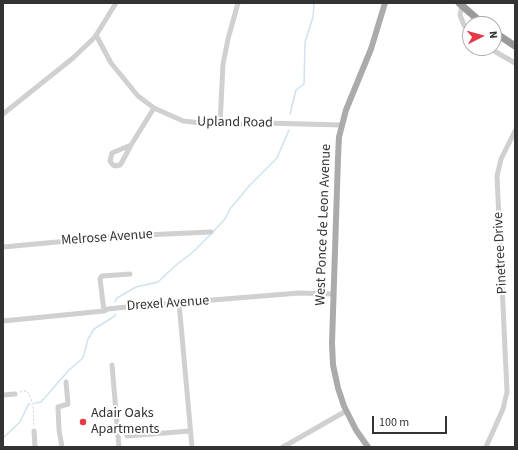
<!DOCTYPE html>
<style>
body{margin:0}
#map{position:relative;width:518px;height:450px;overflow:hidden;background:#fff;font-family:"Source Sans 3",sans-serif}
canvas{display:block}
.frame{position:absolute;inset:0;border:4px solid #333;pointer-events:none}
.north{position:absolute;left:462px;top:16px;width:40px;height:40px;box-sizing:border-box;background:#fff;border:1px solid #adadad;border-radius:50%;rotate:84deg;font-size:11px;font-weight:700;line-height:16px;text-align:center;color:#333}
.north::after{content:'';display:block;margin:auto;width:14px;height:18px;background:#e63946;clip-path:polygon(50% 0,100% 100%,50% 72%,0 100%)}
.scale{position:absolute;left:372px;top:416px;width:75px;height:18px;box-sizing:border-box;border:2px solid #333;border-top:0;padding-left:5px;font-size:12px;line-height:14px;white-space:nowrap;color:#333;-webkit-text-stroke:3px #fff;paint-order:stroke}
</style>
<div id="map">
<canvas width="518" height="450"></canvas>
<div class="frame"></div>
<div class="north">N</div>
<div class="scale">100 m</div>
</div>
<script>
const ctx = document.querySelector('canvas').getContext('2d');
ctx.lineJoin = 'round';
const poly = rows => new Path2D(rows.map(r => 'M' + r).join(''));
function trace(path, color, width, dash) { ctx.strokeStyle = color; ctx.lineWidth = width; ctx.lineCap = dash ? 'butt' : 'round'; ctx.setLineDash(dash || []); ctx.stroke(path); }
function label(font, color, halo, rows, align = 'center') {
  ctx.font = font + ' "Source Sans 3",sans-serif'; ctx.lineWidth = 4; ctx.setLineDash([]); ctx.textBaseline = 'middle'; ctx.strokeStyle = halo; ctx.fillStyle = color; for (const [text, x, y, turn = 0] of rows) {
    ctx.save(); ctx.translate(x, y); ctx.rotate((+turn || 0) * Math.PI / 180); ctx.textAlign = isNaN(turn) ? turn : align; if (halo) ctx.strokeText(text, 0, 0); ctx.fillText(text, 0, 0); ctx.restore();
  }
}
trace(poly([
 [290,114,296,90,304,84,305,42,313,17,314,3],
 [115,302,117,298,136,287,158,282,175,266,193,252,211,234,225,219,230,209,249,186,277,158,289,130],
 [35,403,41,402,69,370,83,358,88,339,94,329,115,316,115,314],
 [3,438,20,422,28,405,30,404]
]), '#cfe2ee', 1.5);
trace(poly([
 [20,392,26,391,28,392,33,404,34,427]
]), '#cdcdcd', 1, [2, 2]);
trace(poly([
 [462,6,460,15,464,25,470,33],
 [96,35,111,63,138,96,154,108,183,121,220,125,264,123,342,125],
 [489,48,515,63],
 [3,114,73,58,95,37,116,3],
 [220,125,223,64,228,39,238,3],
 [131,145,112,153,110,161,113,165,115,166,120,165,122,162,131,145,154,108],
 [3,247,122,236,211,232],
 [179,303,192,447],
 [104,311,100,279,102,276,130,274],
 [3,321,104,311,108,309,126,307,299,293,333,294],
 [112,365,119,447],
 [3,395,15,394],
 [34,431,35,447],
 [127,436,190,431],
 [62,447,59,430,58,407,68,404,66,382],
 [283,447,346,411],
 [486,447,503,409,507,392,497,176,501,159,515,131]
]), '#d0d0d0', 5);
trace(poly([
 [368,447,356,430,344,406,338,388,333,365,332,343,338,158,339,137,346,110,371,49,385,3]
]), '#ababab', 6);
trace(poly([
 [459,3,483,24],
 [494,32,515,46]
]), '#9a9a9a', 7);
for (const [x, y, r, color] of [
 [83,422,4,"#e63946"]
]) { const dot = new Path2D(); dot.arc(x, y, r, 0, 2 * Math.PI); ctx.fillStyle = color; ctx.fill(dot); trace(dot, '#fff', 1.5); }
label('14px', '#333', '#fff', [
 ["Upland Road",235,123,1],
 ["West Ponce de Leon Avenue",324,225,-88],
 ["Melrose Avenue",107,238,-4],
 ["Pinetree Drive",501,253,-93],
 ["Drexel Avenue",168,304,-4]
]);
label('14px', '#333', '#fff', [
 ["Adair Oaks",91,414],
 ["Apartments",91,430]
], 'left');
</script>
